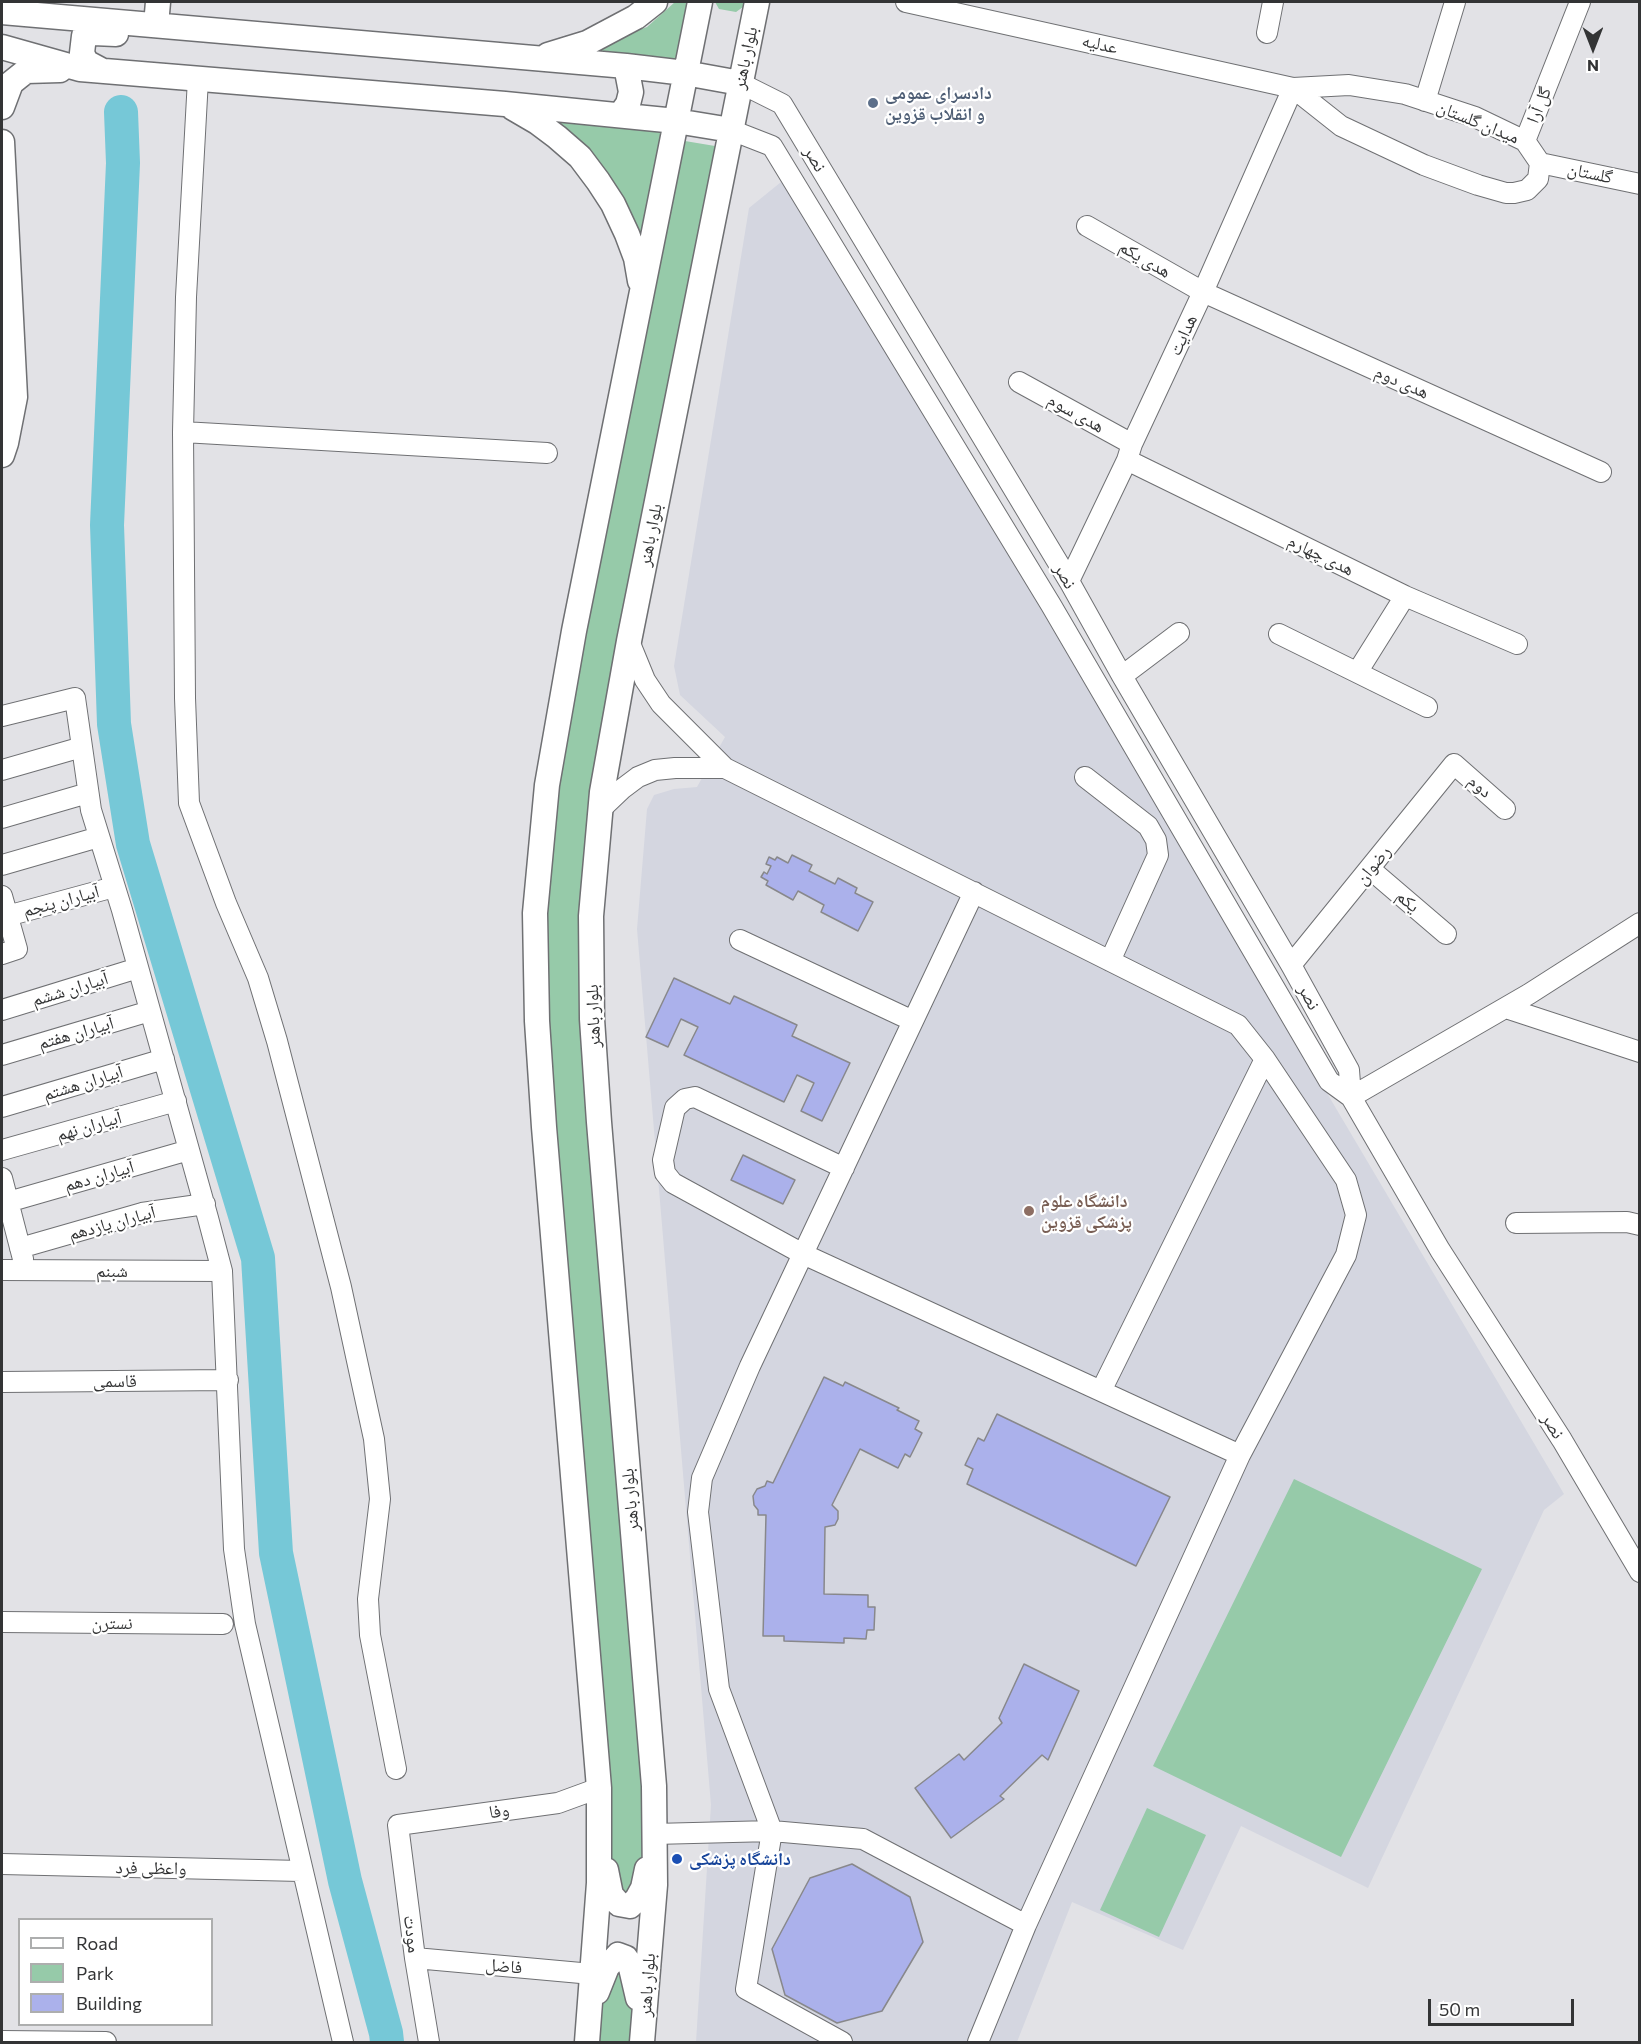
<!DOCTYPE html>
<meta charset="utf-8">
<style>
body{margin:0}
#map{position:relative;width:1641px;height:2044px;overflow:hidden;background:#e2e2e6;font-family:Commissioner,sans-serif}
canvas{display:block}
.frame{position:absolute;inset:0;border:3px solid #333435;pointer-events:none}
.legend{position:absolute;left:18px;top:1918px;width:195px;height:108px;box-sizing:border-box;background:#fff;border:2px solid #adaeae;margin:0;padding:8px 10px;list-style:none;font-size:18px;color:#333435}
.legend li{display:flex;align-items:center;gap:12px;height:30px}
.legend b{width:30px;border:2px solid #adaeae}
.north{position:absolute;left:1563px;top:18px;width:60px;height:60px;-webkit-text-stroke:4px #fff;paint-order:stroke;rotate:180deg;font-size:16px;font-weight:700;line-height:24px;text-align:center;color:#333435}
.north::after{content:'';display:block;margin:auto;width:21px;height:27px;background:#333435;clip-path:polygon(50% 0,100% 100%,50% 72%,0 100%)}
.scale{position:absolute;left:1428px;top:1999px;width:146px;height:27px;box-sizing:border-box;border:3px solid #333435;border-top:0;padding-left:8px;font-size:18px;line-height:21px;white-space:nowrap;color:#333435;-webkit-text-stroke:4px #fff;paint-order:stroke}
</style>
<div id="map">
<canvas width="1641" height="2044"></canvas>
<div class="frame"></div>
<ul class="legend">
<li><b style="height:8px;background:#fff"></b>Road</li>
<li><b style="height:16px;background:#96caa9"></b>Park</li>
<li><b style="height:16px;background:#abb1eb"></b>Building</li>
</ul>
<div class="north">N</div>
<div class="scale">50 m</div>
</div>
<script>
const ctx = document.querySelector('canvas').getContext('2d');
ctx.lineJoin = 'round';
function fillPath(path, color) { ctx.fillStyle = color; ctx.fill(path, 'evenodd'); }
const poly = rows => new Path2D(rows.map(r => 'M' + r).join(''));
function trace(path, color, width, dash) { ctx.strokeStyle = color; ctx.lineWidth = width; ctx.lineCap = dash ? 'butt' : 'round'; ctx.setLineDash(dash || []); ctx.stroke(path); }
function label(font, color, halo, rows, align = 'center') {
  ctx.font = font + ' Commissioner,"Noto Naskh Arabic",sans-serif'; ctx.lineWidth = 4.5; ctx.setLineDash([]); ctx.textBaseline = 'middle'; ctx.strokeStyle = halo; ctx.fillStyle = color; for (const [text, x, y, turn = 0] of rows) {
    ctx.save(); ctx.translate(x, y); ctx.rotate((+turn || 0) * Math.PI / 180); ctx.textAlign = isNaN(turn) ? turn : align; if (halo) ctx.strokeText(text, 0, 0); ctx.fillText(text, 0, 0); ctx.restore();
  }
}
fillPath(poly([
 [786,178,1564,1494,1544,1510,1368,1888,1241,1826,1183,1950,1072,1902,1017,2042,696,2042,711,1805,637,929,647,809,654,795,674,789,697,787,725,737,680,695,674,666,749,208]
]), '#d4d6e0');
fillPath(poly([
 [675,2,689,2,676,62,579,52,647,27],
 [715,2,750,2,736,12,719,9],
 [620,115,676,121,673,139,727,148,591,916,654,1786,637,1899,611,1895,535,913,642,292,627,234,537,122],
 [1294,1479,1482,1569,1341,1857,1153,1766],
 [1147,1808,1206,1835,1159,1937,1100,1910],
 [626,1958,642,2042,587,2042,597,1990]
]), '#96caa9');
trace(poly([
 [121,112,123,163,107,525,114,724,133,844,258,1258,276,1553,345,1881,386,2033,387,2042]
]), '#76c8d7', 34);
const building = poly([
 [792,855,812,865,809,871,835,884,838,878,857,888,855,893,873,902,858,931,821,912,824,905,798,891,793,900,766,885,768,881,761,877,764,872,767,874,771,866,766,864,769,857,775,860,777,857,788,863,792,855],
 [674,978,730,1004,734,996,797,1025,792,1036,850,1063,822,1121,801,1111,814,1083,797,1075,784,1102,684,1055,698,1027,681,1019,668,1047,646,1037,674,978],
 [743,1155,795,1180,783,1204,731,1180,743,1155],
 [824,1377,843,1386,845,1382,899,1408,897,1410,919,1421,915,1429,922,1433,910,1457,905,1454,898,1468,860,1449,832,1505,838,1511,838,1519,835,1525,825,1527,824,1594,868,1595,868,1607,875,1607,874,1630,867,1630,866,1639,844,1638,844,1643,784,1641,784,1636,763,1636,766,1515,758,1515,758,1510,754,1505,753,1496,757,1489,765,1486,767,1481,773,1483,824,1377],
 [997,1414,1170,1497,1136,1566,967,1484,973,1469,965,1465,978,1438,984,1441,997,1414],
 [1024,1664,1079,1691,1048,1760,1042,1755,1000,1796,1004,1799,951,1838,915,1788,959,1754,964,1760,1002,1723,999,1718,1024,1664],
 [852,1864,910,1897,923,1942,882,2011,837,2023,785,1995,772,1949,810,1878,852,1864]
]);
fillPath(building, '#abb1eb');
trace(building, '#88888b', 1.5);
const minor = poly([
 [906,2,1293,88,1349,85,1405,94,1475,117,1525,141,1540,163,1538,179,1527,190,1514,193,1506,193,1478,185,1424,165,1341,126,1293,88],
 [1267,33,1273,2],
 [198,79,186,297,183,432,185,698,189,803,226,903,258,978,277,1041,341,1287,374,1439,380,1499,368,1599,370,1635,396,1769],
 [740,83,782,104,1069,581,1122,676,1291,965,1349,1070,1351,1097],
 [1425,101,1455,2],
 [731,130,772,146,1051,605,1329,1081,1351,1097,1440,1250,1562,1440,1640,1572],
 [1525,141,1580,2],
 [1540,163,1640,184],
 [1087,226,1203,292,1601,472],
 [1019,382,1132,444],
 [183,432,547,453],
 [1127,460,1405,596,1517,644],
 [1069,581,1127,460,1132,444,1203,292,1293,88],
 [1279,634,1427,707],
 [629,641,645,680,661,704,725,768,1238,1025,1265,1059,1346,1180,1356,1215,1346,1255,1240,1455,1026,1925,978,2042],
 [1358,671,1405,596],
 [1122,676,1179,633],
 [2,716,75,698,91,810,122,910,208,1218,222,1271,234,1549,245,1624,343,2042],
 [2,770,82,747],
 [1085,777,1148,826,1156,840,1158,855,1110,961],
 [601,809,622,789,638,777,655,770,675,768,725,768],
 [2,818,88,793],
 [2,865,99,837],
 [1370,869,1446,934],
 [2,896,17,949,2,954],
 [7,916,114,887],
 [740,940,913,1021],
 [1291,965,1454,764,1505,809],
 [1506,1008,1640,1052],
 [2,1010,138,968],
 [2,1055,150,1011],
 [1351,1097,1529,994,1640,923],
 [2,1107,164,1059],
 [2,1150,176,1101],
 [844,1168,695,1097,685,1099,675,1108,663,1160,665,1173,673,1183,803,1254,1240,1455],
 [2,1178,23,1259],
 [8,1202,189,1150],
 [1516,1223,1627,1222,1640,1225],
 [20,1248,142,1213,205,1204],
 [2,1270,222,1271],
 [2,1382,228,1380],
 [1101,1391,1265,1059],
 [2,1622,223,1624],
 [654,1834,772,1831,719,1689,698,1512,702,1478,750,1366,974,892],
 [2,1864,301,1871],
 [415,1958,592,1974],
 [2,2041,106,2042],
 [429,2042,415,1958,398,1825,558,1803,599,1788],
 [842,2042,746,1989,772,1831,863,1839,1026,1925]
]);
const major = poly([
 [2,12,626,66,685,73,740,83],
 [156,25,158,2],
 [2,47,80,69,505,104,676,121,731,130],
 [548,55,587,43,636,17,655,2],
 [101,70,86,62,82,53,84,36,93,33,116,34],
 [2,107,11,83,26,71,60,70],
 [513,108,537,122,557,137,580,157,598,181,613,204,627,234,636,258,640,281],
 [620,115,628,104,631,92,626,66],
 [2,142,15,397,6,443,2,455],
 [606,1870,611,1895,619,1904,630,1906,637,1899,643,1888,647,1869],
 [597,1992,607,1967,618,1955,626,1958,631,1968,638,1998],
 [587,2042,599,1883,599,1788,544,1127,537,1021,535,913,547,785,574,631,700,2],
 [642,2042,655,1885,654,1786,599,1122,592,1019,591,916,602,792,629,641,757,2]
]);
trace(minor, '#6f7073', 22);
trace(major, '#6f7073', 27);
trace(minor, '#fff', 20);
trace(major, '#fff', 24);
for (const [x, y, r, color] of [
 [873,103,6,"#5c6f8a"],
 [1029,1211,6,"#8d6e63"],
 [677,1859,6,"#1a4fb4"]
]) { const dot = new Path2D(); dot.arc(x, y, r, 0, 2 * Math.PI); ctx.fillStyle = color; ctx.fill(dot); trace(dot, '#fff', 2); }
label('18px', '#333435', '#fff', [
 ["عدلیه",1100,44,13],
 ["بلوار باهنر",745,58,-78],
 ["گل آرا",1539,105,-68],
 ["میدان گلستان",1478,122,22],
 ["نصر",815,159,59],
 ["گلستان",1590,173,12],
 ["هدی یکم",1145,259,30],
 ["هدایت",1183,335,-65],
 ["هدی دوم",1402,382,24],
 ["هدی سوم",1076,413,29],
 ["بلوار باهنر",650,535,-79],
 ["هدی چهارم",1321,555,26],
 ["نصر",1065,576,60],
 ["دوم",1480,786,41],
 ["رضوان",1373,865,-51],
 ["آبیاران پنجم",61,901,-15],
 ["یکم",1408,901,41],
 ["آبیاران ششم",70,989,-17],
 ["نصر",1309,997,61],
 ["بلوار باهنر",593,1016,-92],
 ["آبیاران هفتم",76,1033,-16],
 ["آبیاران هشتم",83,1083,-17],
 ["آبیاران نهم",89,1126,-16],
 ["آبیاران دهم",99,1176,-16],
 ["آبیاران یازدهم",112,1223,-15],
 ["شبنم",112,1271],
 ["قاسمی",115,1381],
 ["نصر",1553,1426,58],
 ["بلوار باهنر",630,1500,-95],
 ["نسترن",112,1623],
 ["وفا",499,1811,-8],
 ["واعظی فرد",151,1868,1],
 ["مودت",412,1934,83],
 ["فاضل",504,1966,5],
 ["بلوار باهنر",647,1985,-86]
]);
label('bold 18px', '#4e5e75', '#fff', [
 ["دادسرای عمومی",885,93],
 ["و انقلاب قزوین",885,114]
], 'left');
label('bold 18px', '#785e54', '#fff', [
 ["دانشگاه علوم",1041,1201],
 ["پزشکی قزوین",1041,1222]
], 'left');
label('bold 18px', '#164399', '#fff', [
 ["دانشگاه پزشکی",689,1859]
], 'left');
</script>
